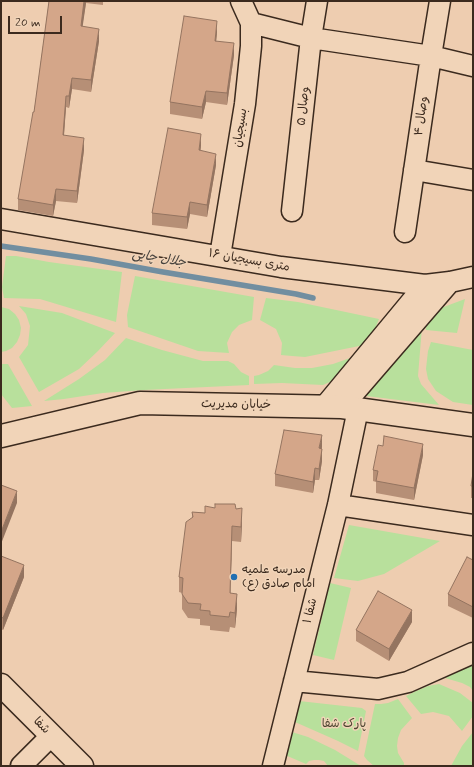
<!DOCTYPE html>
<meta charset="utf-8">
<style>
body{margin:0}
#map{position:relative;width:474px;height:767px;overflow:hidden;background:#eecdb0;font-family:Mynerve,sans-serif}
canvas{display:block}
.frame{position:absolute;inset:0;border:2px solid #3b2a1e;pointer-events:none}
.scale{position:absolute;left:8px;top:16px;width:54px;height:18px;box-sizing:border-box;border:2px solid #3b2a1e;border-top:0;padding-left:5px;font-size:12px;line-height:14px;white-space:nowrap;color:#3b2a1e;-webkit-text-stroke:3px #f1d4b8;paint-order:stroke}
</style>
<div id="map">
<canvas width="474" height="767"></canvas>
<div class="frame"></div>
<div class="scale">20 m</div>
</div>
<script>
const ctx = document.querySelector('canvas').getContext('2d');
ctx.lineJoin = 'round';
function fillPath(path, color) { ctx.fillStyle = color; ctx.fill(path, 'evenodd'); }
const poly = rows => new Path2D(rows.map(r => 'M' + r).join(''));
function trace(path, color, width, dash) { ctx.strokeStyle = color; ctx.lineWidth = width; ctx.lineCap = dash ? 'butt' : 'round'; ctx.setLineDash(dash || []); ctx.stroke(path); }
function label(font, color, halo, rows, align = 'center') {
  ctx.font = font + ' Mynerve,"Playpen Sans Arabic",sans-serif'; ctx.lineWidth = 3; ctx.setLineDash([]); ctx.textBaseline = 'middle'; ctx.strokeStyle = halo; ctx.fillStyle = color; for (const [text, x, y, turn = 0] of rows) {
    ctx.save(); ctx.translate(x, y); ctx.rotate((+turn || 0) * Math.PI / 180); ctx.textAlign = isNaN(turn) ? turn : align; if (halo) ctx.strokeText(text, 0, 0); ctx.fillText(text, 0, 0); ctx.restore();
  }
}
fillPath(poly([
 [6,256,16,256,49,262,122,272,116,322,40,299,4,298,2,287],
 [135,276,254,297,252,320,239,325,232,332,227,343,229,353,198,351,128,327,127,315],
 [266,298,298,302,379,319,369,344,305,357,292,356,281,355,282,343,276,329,260,320],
 [465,299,457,333,426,330,425,324,429,322,432,316,441,308],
 [19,306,62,313,115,333,98,351,79,369,39,392,19,357,28,345,30,326,26,314],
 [1,307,9,309,15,314,19,320,21,328,20,335,17,342,12,348,6,351,1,352],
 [422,327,418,376,421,384,439,405,358,395],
 [126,338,162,350,203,361,228,361,234,364,241,372,249,376,249,385,144,390,103,393,64,399,44,401,79,379,105,360],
 [431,342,473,350,473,405,453,402,436,391,428,379,426,369,428,351],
 [353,357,341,377,323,385,282,383,254,384,254,376,259,375,268,371,274,365,295,368,312,368,333,364],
 [1,364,8,364,32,406,12,408,1,394],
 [349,525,440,541,384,574,358,581,334,578],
 [330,583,351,588,334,660,313,655],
 [473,663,473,691,470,687,462,683,445,678,446,675],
 [439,684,460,693,473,703,473,716,462,731,449,716,433,712,421,714,406,696,416,691,428,686],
 [398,699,412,718,401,730,398,738,397,746,398,753,404,763,404,766,374,766,367,760,364,756,375,704,381,704,388,703],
 [299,701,362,708,366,711,358,751,338,741,295,722],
 [292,732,308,737,335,750,361,766,328,766,324,761,319,760,314,760,309,761,306,764,285,755],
 [473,732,473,766,451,766,462,746]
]), '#b8e09c');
trace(poly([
 [1,246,91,259,163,272,296,294,313,298]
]), '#718ea0', 5.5);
const street = poly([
 [251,23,311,38,431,56,473,66],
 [414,170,473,180],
 [292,211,311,38,317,1],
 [1,219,281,267,425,285,450,282,473,277],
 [405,232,431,56,440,1],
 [220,256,245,104,251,46,251,23,241,1],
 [324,407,425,285],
 [342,407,450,282],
 [338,505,473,525],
 [294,681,378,689,408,682,473,653],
 [21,766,51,736],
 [273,766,338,505,358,409]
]);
const secondary = poly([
 [1,436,140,403,342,407,473,425],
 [1,685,82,766]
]);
trace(street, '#3b2a1e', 23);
trace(secondary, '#3b2a1e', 25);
trace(street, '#f1d4b8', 20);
trace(secondary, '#f1d4b8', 22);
fillPath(poly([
 [49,1,103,1,103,5,86,3,82,27,99,41,91,92,72,89,69,108,66,107,64,136,84,150,77,203,56,201,53,216,18,210,18,199,34,112],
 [217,33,216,41,234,55,227,105,206,102,202,119,170,114,170,102],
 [201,146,200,151,216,165,207,217,190,214,187,229,152,225,152,213],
 [322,447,322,461,319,480,315,480,313,493,275,486,275,474],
 [423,455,414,500,376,493,376,482,373,481,373,470],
 [473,473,473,498,471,498,471,486],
 [215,508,236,509,242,523,241,542,232,541,230,593,237,609,235,628,230,627,229,632,210,630,210,626,200,625,200,619,188,618,182,609,182,593,179,592,179,577,192,518,192,512,205,513],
 [1,556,24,577,3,630,1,629],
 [473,560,473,618,448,606,448,594],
 [412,622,389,661,356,641,356,630]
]), '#b68f76');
fillPath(poly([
 [84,1,86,1,86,3,81,38,81,26],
 [217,21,217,33,215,52,215,41],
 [99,29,99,41,91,92,91,80],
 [234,43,234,55,227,105,227,93],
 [72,78,72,89,69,108,69,96],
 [206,91,206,102,202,119,202,107],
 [66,96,66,107,63,147,63,135],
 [201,134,201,146,199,162,199,150],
 [84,138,84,150,77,203,77,191],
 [216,154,216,165,207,217,207,205],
 [56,189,56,201,53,216,53,205],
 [190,202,190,214,187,229,187,217],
 [322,435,322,447,319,460,319,448],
 [423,444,423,455,414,500,414,488],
 [322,449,322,461,319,480,319,469],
 [315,468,315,480,313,493,313,482],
 [17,491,17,503,1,544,1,532],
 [242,508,242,523,241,542,241,527],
 [232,526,232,541,230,608,230,593],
 [24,565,24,577,3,630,3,618],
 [237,594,237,609,235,628,235,613],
 [412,610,412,622,389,661,389,649]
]), '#947460');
const building = poly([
 [49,1,84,1,81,26,99,29,91,80,72,78,69,96,66,96,63,135,84,138,77,191,56,189,53,205,18,199,33,112,34,112,49,1],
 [184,16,217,21,215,41,234,43,227,93,206,91,202,107,170,102,184,16],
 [168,128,201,134,199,150,216,154,207,205,190,202,187,217,152,213,168,128],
 [284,430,322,435,319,448,322,449,319,469,315,468,313,482,275,474,284,430],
 [384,436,423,444,414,488,376,481,378,471,373,470,378,445,383,446,384,436],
 [473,473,473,486,471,486,473,473],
 [1,485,17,491,1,532,1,485],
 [215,504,235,504,236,509,242,508,241,527,232,526,230,593,237,594,235,613,230,612,229,617,210,615,210,611,200,610,201,604,188,603,182,594,183,578,179,577,186,522,193,517,192,512,205,513,205,506,215,508,215,504],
 [1,556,24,565,3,618,1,617,1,556],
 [467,557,473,560,473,607,448,594,467,557],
 [378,591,412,610,389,649,356,630,378,591]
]);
fillPath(building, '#d4a689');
trace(building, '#947460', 1);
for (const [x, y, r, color] of [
 [234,577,4,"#1f6fb2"]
]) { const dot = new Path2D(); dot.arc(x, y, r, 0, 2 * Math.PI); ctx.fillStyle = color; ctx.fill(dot); trace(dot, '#f1d4b8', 1.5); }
label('12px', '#3b2a1e', '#f1d4b8', [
 ["وصال ۵",304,106,-84],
 ["وصال ۴",422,116,-82],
 ["بسیجیان",241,128,-81],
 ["۱۶ متری بسیجیان",249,261,10],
 ["خیابان مدیریت",236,405,1],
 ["شفا ۱",311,611,-76],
 ["شفا",41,726,45]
]);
label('12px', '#3b2a1e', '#f1d4b8', [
 ["مدرسه علمیه",242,570],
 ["امام صادق (ع)",242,584]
], 'left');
label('12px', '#4e4531', '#f1d4b8', [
 ["پارک شفا",344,724]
]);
label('italic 13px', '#48433e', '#f1d4b8', [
 ["جلال چایی",159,259,10]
]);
</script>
